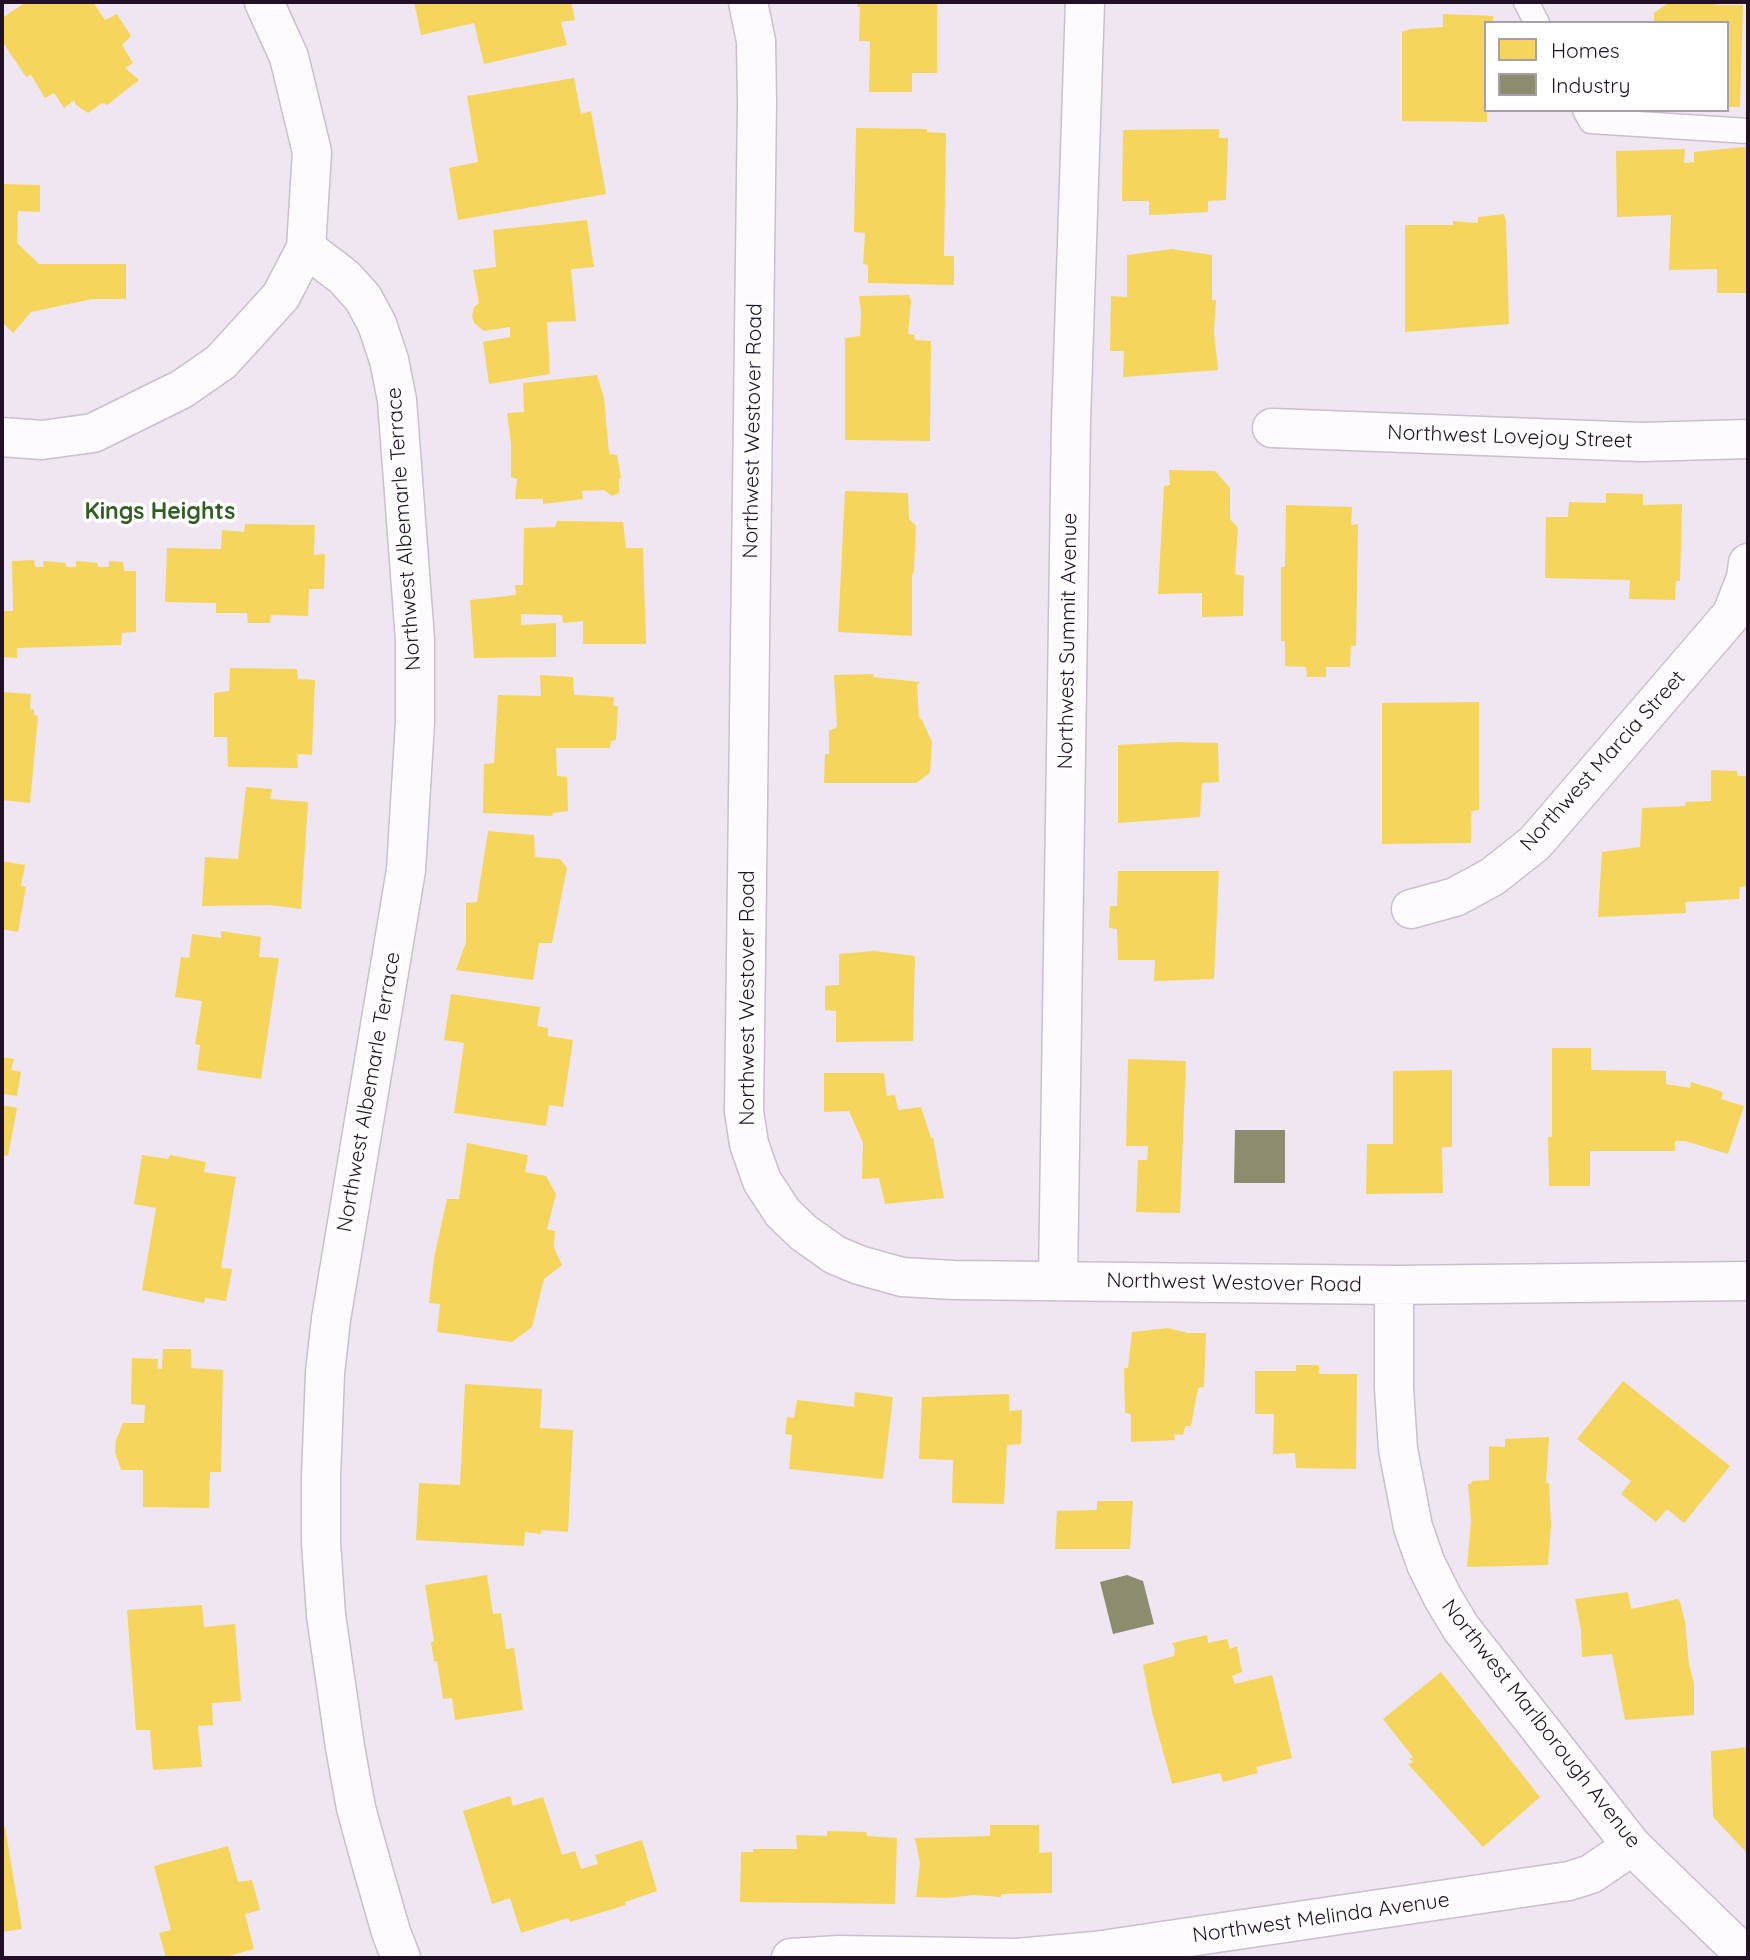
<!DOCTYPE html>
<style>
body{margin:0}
#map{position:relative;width:1750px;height:1960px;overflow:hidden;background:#efe6f2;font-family:Quicksand,sans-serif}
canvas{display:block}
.frame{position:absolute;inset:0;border:4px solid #221126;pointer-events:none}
.legend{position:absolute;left:1484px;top:21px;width:245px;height:91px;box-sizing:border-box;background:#fff;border:2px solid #a7a0a8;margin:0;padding:9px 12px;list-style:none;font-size:21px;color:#221126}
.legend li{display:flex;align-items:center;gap:14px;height:35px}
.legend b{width:35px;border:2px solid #a7a0a8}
</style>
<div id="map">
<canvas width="1750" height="1960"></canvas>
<div class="frame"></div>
<ul class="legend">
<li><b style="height:19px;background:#f6d55c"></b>Homes</li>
<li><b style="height:19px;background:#8c8c6e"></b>Industry</li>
</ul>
</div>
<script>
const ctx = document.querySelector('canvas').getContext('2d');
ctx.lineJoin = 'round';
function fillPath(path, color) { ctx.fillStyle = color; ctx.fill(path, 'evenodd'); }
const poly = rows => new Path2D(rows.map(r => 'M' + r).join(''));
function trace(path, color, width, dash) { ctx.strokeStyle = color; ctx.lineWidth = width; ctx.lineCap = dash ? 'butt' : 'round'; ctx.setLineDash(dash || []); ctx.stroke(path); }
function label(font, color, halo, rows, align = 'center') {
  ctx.font = font + ' Quicksand,sans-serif'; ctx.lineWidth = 7; ctx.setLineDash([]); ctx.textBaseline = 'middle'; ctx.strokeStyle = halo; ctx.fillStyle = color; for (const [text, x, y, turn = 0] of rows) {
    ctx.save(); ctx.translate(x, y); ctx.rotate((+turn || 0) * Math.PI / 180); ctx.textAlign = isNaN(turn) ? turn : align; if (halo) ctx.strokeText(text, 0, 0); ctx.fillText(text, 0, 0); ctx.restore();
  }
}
fillPath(poly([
 [26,2,93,2,105,20,117,14,131,36,122,45,133,63,125,68,139,80,107,105,102,103,88,113,76,105,74,100,64,108,54,93,45,98,31,75,26,77,2,41,2,18],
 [414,2,571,2,575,20,561,22,567,45,484,64,474,23,421,35],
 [858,2,937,2,937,73,912,73,912,92,869,92,870,41,859,41,860,7,857,7],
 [1688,2,1714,2,1716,5,1743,5,1740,107,1727,107,1727,23,1654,23,1654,13,1668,3,1686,4],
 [1443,14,1493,16,1493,23,1486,23,1487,122,1402,121,1402,32,1411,29,1443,27],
 [574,78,581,114,591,111,606,194,458,220,449,168,478,162,467,96],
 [856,128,927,129,927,132,946,133,944,256,954,256,954,285,868,283,868,265,863,264,865,233,854,232],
 [1219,129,1219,138,1228,138,1226,200,1208,201,1208,212,1149,215,1149,201,1122,201,1123,130],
 [1743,147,1748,148,1748,293,1717,293,1717,269,1669,270,1671,215,1617,217,1616,151,1685,149,1684,163,1694,162,1694,152],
 [2,184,40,185,40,212,18,211,17,243,39,264,126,264,126,299,92,299,31,312,13,333,2,322],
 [1504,214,1506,221,1509,324,1405,332,1405,225,1453,225,1453,221,1478,223,1478,217],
 [587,220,594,267,571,269,576,321,547,322,550,374,489,384,483,342,510,337,510,327,484,331,474,323,472,316,474,307,479,303,473,270,496,267,493,230],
 [1172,249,1212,255,1212,300,1216,300,1214,332,1218,370,1123,377,1124,351,1110,351,1111,296,1127,297,1127,255],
 [909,295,911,301,908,334,914,335,915,340,931,341,930,441,845,440,845,338,860,336,861,312,859,296],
 [597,375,604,398,609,454,617,455,621,478,619,478,619,493,612,496,604,490,582,491,583,499,543,504,543,499,515,499,517,479,511,477,511,444,507,413,524,412,523,383],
 [1169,470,1215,471,1230,488,1230,519,1238,528,1235,574,1244,576,1243,616,1202,617,1202,593,1158,594,1164,486,1170,485],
 [845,491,908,493,909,519,916,526,914,571,912,575,912,636,838,632],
 [1606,493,1643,494,1643,505,1682,504,1680,581,1676,581,1675,600,1629,599,1630,580,1545,578,1546,517,1568,517,1569,502,1606,503],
 [1286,505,1352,507,1351,525,1358,524,1356,646,1351,646,1350,667,1326,667,1326,677,1307,677,1306,667,1285,666,1285,641,1281,641,1281,567,1285,567],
 [557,521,623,522,626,548,643,548,646,644,583,644,583,621,563,623,562,615,521,614,521,625,556,623,556,657,474,658,470,600,516,595,515,585,523,585,524,528,555,527],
 [245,524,315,525,314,555,325,554,324,589,309,589,308,616,271,615,270,623,248,623,247,613,216,613,216,603,165,602,167,548,221,549,222,530,244,532],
 [34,560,35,567,44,567,43,561,66,563,66,567,76,567,76,561,98,563,98,567,109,567,109,561,123,562,124,571,136,571,136,632,122,633,121,645,17,648,17,658,2,657,2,611,13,611,12,561],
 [230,668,297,669,298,679,315,680,312,755,297,754,298,768,228,767,227,737,214,737,214,693,229,691],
 [874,674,873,677,920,682,917,685,919,718,922,720,932,742,930,773,916,783,824,783,825,754,829,754,829,731,837,727,834,675],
 [540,675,573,677,574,695,614,697,613,706,618,706,616,740,611,741,610,748,556,748,557,776,567,777,568,811,553,813,552,816,483,813,484,764,494,763,498,695,541,696],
 [2,692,31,694,30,710,34,709,34,715,38,716,30,803,2,800],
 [1479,702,1479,810,1471,811,1471,843,1382,844,1382,703],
 [1176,742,1218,743,1219,782,1202,783,1200,817,1118,823,1118,745],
 [1711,770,1737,771,1737,776,1748,776,1748,886,1740,887,1739,899,1685,902,1686,913,1598,917,1602,852,1640,847,1642,808,1685,806,1686,802,1711,801],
 [246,787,272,789,270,799,308,802,301,909,269,905,202,906,205,857,238,859],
 [488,831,534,835,535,857,560,859,567,868,552,943,539,943,533,980,456,970,466,942,466,903,477,902],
 [2,861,25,865,21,886,26,887,18,932,2,929],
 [1118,871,1219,871,1214,979,1154,981,1155,960,1118,960,1117,929,1109,928,1110,906,1117,906],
 [221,931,261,937,259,957,279,958,261,1079,197,1070,200,1045,195,1044,202,1001,175,997,181,957,189,958,192,934,221,938],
 [875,951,915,956,913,1041,836,1042,836,1011,825,1010,825,986,839,985,839,954],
 [451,994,540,1007,537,1026,548,1028,548,1036,573,1040,563,1107,549,1105,546,1126,454,1113,464,1043,444,1040],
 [1552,1048,1591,1048,1591,1070,1666,1071,1666,1084,1690,1088,1691,1082,1723,1092,1721,1099,1744,1106,1728,1154,1685,1141,1675,1141,1675,1151,1590,1151,1590,1186,1549,1186,1548,1137,1552,1137],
 [2,1057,14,1059,11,1070,21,1072,17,1096,4,1094,3,1099],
 [1128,1059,1186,1061,1180,1213,1136,1212,1138,1160,1147,1160,1148,1146,1126,1146],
 [1452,1070,1452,1147,1442,1147,1443,1193,1366,1194,1367,1144,1393,1144,1393,1071],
 [824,1073,884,1073,887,1096,895,1095,898,1110,921,1107,931,1138,933,1138,944,1198,885,1204,879,1178,862,1179,863,1143,849,1111,824,1112],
 [2,1105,17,1108,8,1156,2,1155],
 [467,1143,528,1155,525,1172,546,1176,556,1194,547,1229,555,1231,554,1248,562,1265,544,1279,532,1327,512,1342,437,1332,440,1304,429,1303,434,1258,447,1199,459,1199],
 [142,1155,168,1159,170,1155,206,1162,204,1172,236,1177,221,1268,232,1269,226,1301,205,1298,204,1303,142,1290,156,1208,134,1204],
 [1168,1328,1188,1333,1206,1333,1204,1387,1198,1388,1191,1426,1185,1426,1183,1435,1174,1434,1175,1440,1131,1442,1131,1414,1125,1413,1124,1368,1128,1368,1132,1332],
 [163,1349,191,1349,191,1368,223,1370,221,1472,210,1472,209,1508,143,1507,143,1470,121,1470,115,1452,116,1440,123,1423,144,1423,145,1405,131,1404,132,1358,158,1359,157,1369,162,1369],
 [1296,1365,1319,1365,1319,1374,1357,1374,1356,1469,1296,1468,1295,1453,1273,1454,1274,1414,1255,1414,1255,1371,1296,1371],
 [1623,1381,1730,1466,1684,1523,1667,1509,1656,1522,1621,1494,1631,1481,1577,1439],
 [465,1384,542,1389,540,1428,573,1430,568,1532,541,1530,541,1534,525,1532,524,1546,416,1540,419,1483,460,1485],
 [855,1392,893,1397,883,1479,789,1469,792,1435,785,1434,787,1417,794,1418,797,1400,854,1407],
 [1009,1394,1009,1411,1022,1410,1021,1444,1007,1445,1004,1504,952,1503,953,1460,919,1459,922,1397],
 [1549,1437,1546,1483,1549,1483,1551,1526,1548,1565,1467,1567,1471,1521,1468,1484,1471,1484,1472,1481,1489,1480,1489,1446,1505,1447,1505,1439],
 [1097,1501,1133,1501,1130,1549,1055,1549,1057,1511,1097,1510],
 [487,1575,493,1614,501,1613,506,1649,514,1648,523,1710,455,1720,452,1698,443,1699,437,1661,434,1662,431,1642,434,1641,425,1585],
 [1628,1592,1631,1609,1678,1599,1680,1602,1685,1621,1689,1665,1694,1683,1694,1715,1625,1720,1612,1654,1582,1657,1581,1630,1575,1599],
 [202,1605,204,1627,235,1624,241,1701,212,1703,213,1725,198,1726,202,1767,153,1770,150,1730,136,1730,127,1610],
 [1207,1635,1208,1643,1227,1639,1230,1649,1237,1646,1242,1672,1232,1676,1235,1684,1272,1675,1292,1758,1256,1767,1258,1773,1223,1782,1220,1773,1172,1784,1152,1712,1143,1665,1174,1656,1175,1649,1172,1643],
 [1441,1672,1540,1797,1483,1847,1408,1764,1414,1762,1409,1759,1413,1757,1383,1719],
 [1748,1747,1748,1854,1713,1817,1711,1751],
 [510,1796,513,1806,543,1797,562,1855,575,1851,581,1869,598,1864,595,1855,642,1840,657,1891,625,1902,626,1905,570,1922,568,1918,521,1933,510,1898,492,1904,463,1811],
 [990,1825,1039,1825,1039,1853,1052,1852,1052,1893,1001,1894,1001,1897,974,1895,947,1898,916,1897,920,1864,915,1838,990,1836],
 [2,1827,5,1827,22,1929,2,1932],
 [827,1831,866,1832,867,1836,897,1838,895,1904,740,1902,741,1852,753,1852,753,1849,797,1849,796,1835,827,1836],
 [228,1846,238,1882,252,1880,260,1910,245,1914,254,1949,222,1958,166,1958,159,1933,171,1930,154,1866]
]), '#f6d55c');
fillPath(poly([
 [1235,1130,1285,1130,1285,1183,1234,1183],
 [1127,1575,1143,1581,1154,1624,1113,1634,1100,1582]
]), '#8c8c6e');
const lane = poly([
 [1526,2,1537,23],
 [1585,110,1591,121,1748,131]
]);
const street = poly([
 [748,2,756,41,757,102,744,1111,749,1144,762,1181,783,1213,804,1233,835,1255,859,1265,902,1277,954,1280,1394,1285,1748,1281],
 [306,248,344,277,363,298,377,324,389,360,397,400,415,640,415,722,406,870,331,1319,325,1373,321,1477,321,1542,326,1615,345,1747,356,1808,372,1866,391,1932,401,1958],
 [1272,428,1641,442,1748,439],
 [2,437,42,440,93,433,182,389,221,362,281,296,306,248,312,152,289,57,264,2],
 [1411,909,1455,897,1492,877,1535,843,1732,614,1746,578,1748,563],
 [1058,1280,1071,422,1085,2],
 [1394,1285,1394,1388,1398,1449,1413,1527,1426,1564,1443,1598,1461,1628,1632,1846,1748,1958],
 [791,1958,839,1955,1017,1958,1095,1951,1569,1881,1591,1874,1632,1846]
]);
trace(lane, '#cbbecf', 27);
trace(street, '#cbbecf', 41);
trace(lane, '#fdfbfd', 24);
trace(street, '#fdfbfd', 38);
label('21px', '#221126', '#fff', [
 ["Northwest Westover Road",753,431,-89],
 ["Northwest Lovejoy Street",1510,437,2],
 ["Northwest Albemarle Terrace",404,529,-94],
 ["Northwest Summit Avenue",1068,641,-89],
 ["Northwest Marcia Street",1603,761,-48],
 ["Northwest Westover Road",748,998,-90],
 ["Northwest Albemarle Terrace",369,1092,-80],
 ["Northwest Westover Road",1234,1283,1],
 ["Northwest Marlborough Avenue",1541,1724,52],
 ["Northwest Melinda Avenue",1321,1918,-8]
]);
label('bold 23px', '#325d24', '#fff', [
 ["Kings Heights",160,512]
]);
</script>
